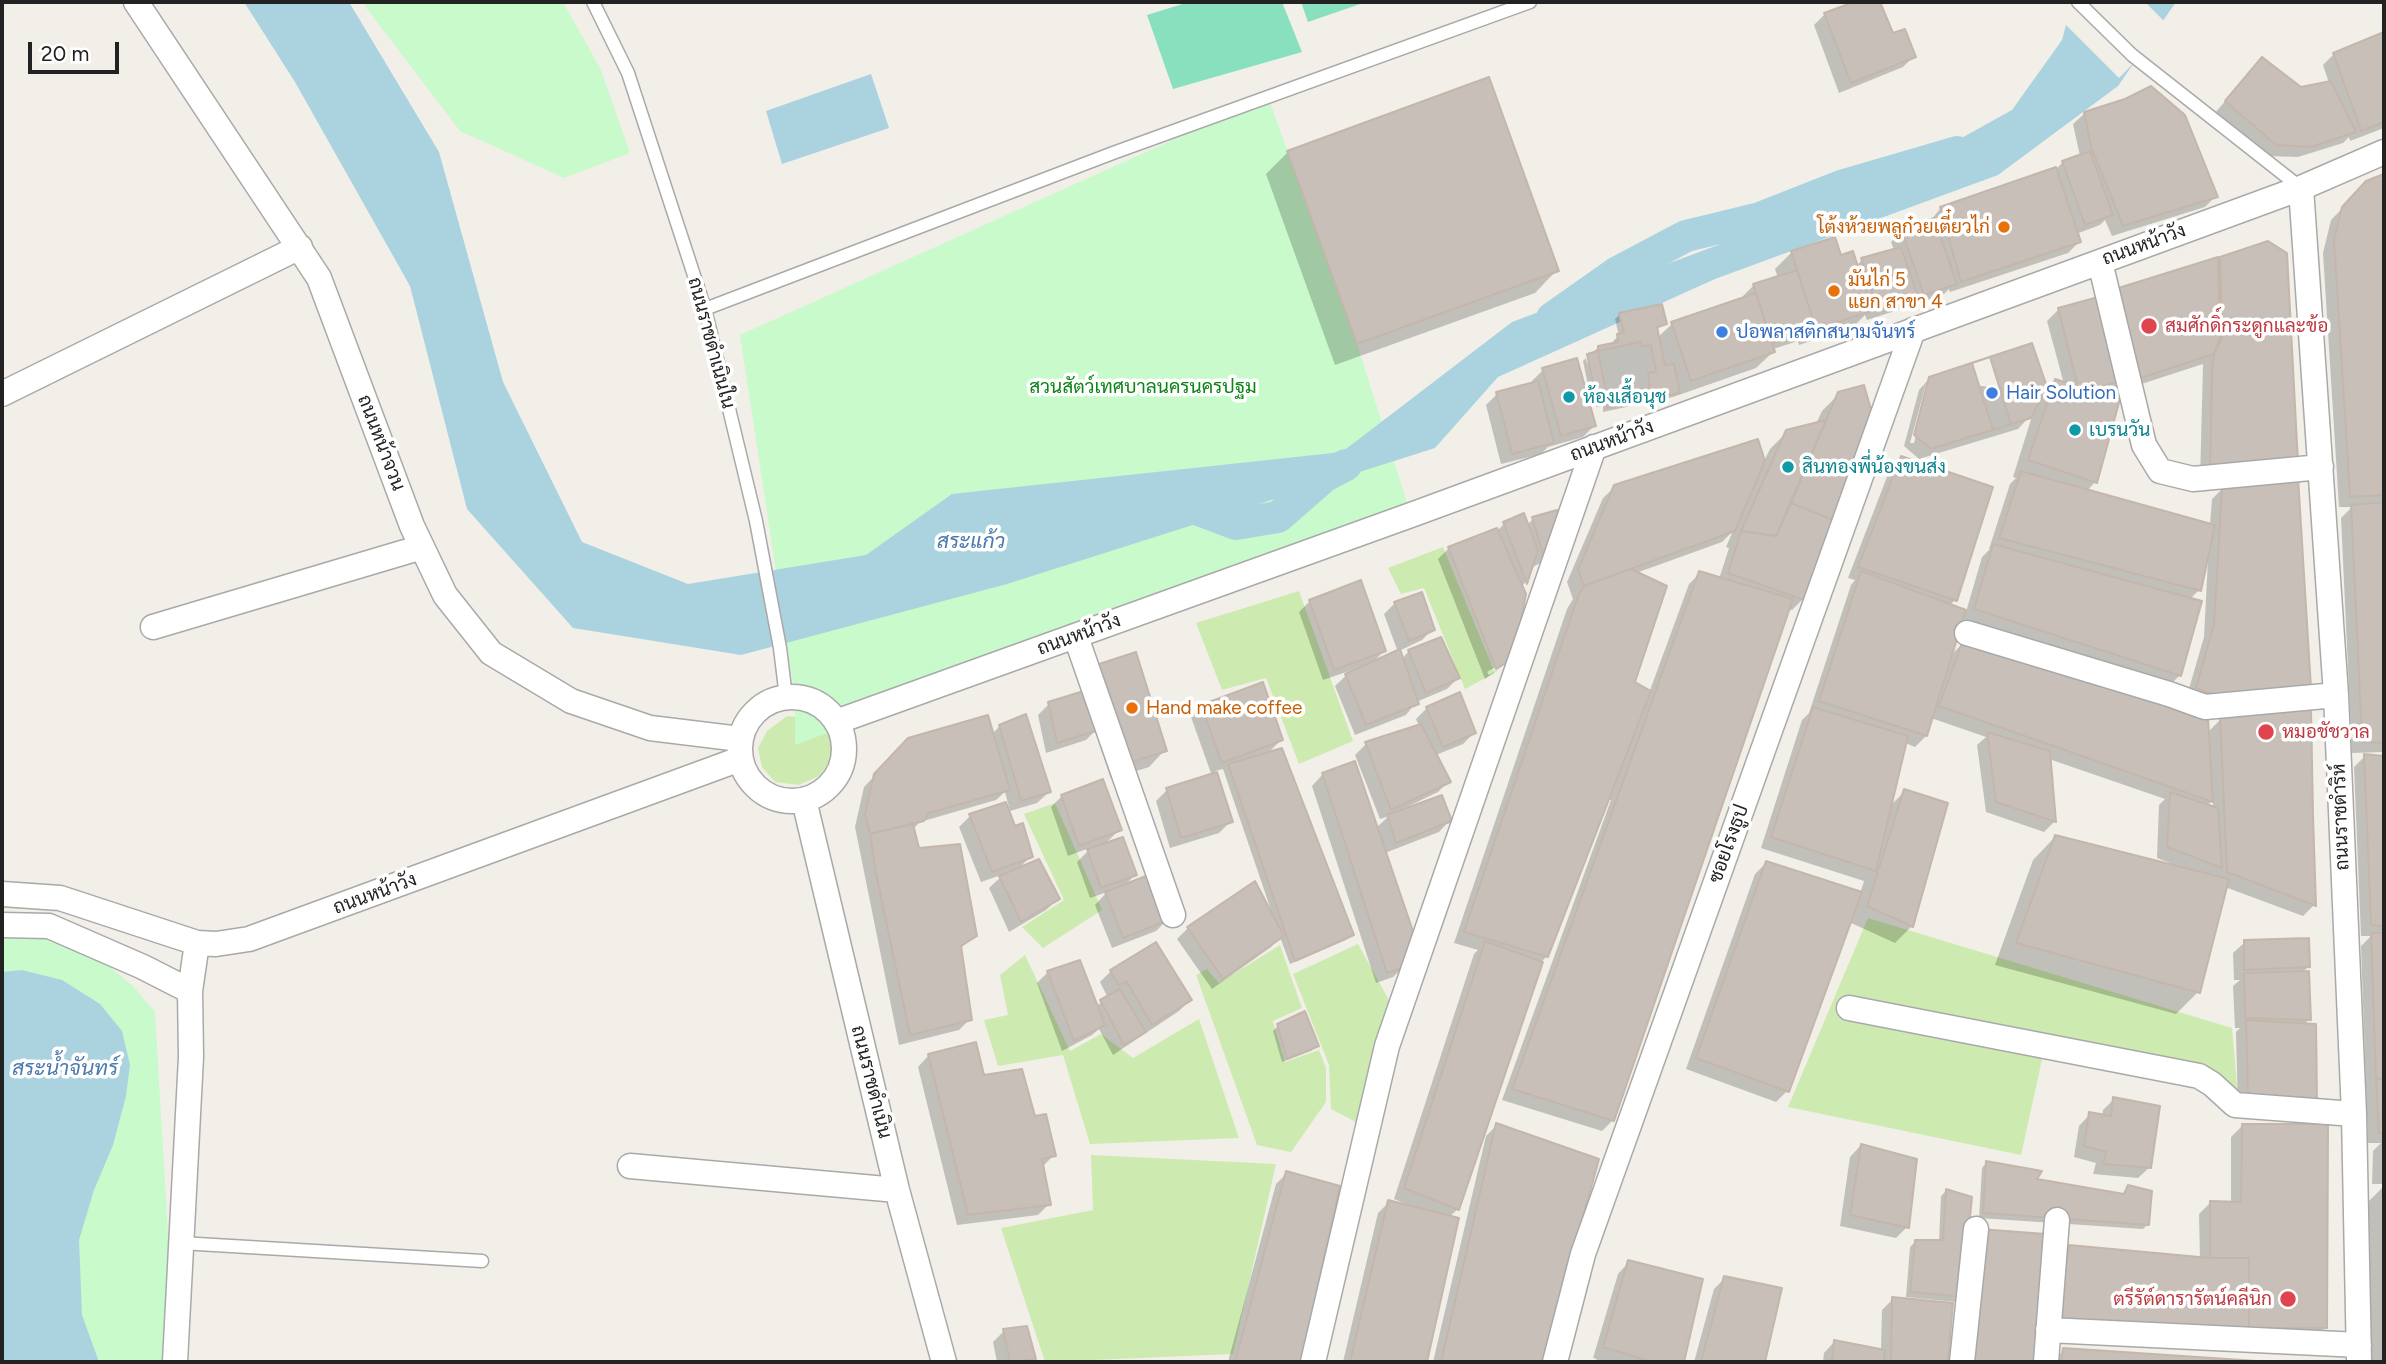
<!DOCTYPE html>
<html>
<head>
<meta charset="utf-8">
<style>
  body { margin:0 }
  #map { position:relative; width:2386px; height:1364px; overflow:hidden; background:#f2efe9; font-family:Figtree,sans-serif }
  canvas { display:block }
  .frame { position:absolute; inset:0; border:4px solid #222; pointer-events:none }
  .scale { position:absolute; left:28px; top:42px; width:91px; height:32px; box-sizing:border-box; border:4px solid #222; border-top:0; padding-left:9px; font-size:21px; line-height:24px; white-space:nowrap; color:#222; -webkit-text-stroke:5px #fff; paint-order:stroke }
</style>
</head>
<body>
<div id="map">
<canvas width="2386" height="1364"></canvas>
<div class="frame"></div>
<div class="scale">20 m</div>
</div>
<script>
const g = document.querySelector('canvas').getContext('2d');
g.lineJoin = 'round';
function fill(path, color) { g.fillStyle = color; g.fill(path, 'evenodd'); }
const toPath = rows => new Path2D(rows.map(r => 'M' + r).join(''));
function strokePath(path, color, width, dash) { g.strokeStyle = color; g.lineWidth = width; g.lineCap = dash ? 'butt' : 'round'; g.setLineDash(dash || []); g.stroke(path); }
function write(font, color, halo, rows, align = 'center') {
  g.font = font + ' Figtree,Sarabun,sans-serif'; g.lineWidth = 7; g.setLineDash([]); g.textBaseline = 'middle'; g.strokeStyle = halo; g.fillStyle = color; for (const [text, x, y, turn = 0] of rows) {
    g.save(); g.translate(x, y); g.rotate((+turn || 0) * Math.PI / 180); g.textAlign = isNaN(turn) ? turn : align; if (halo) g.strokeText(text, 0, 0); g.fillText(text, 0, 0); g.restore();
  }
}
fill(toPath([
  [1443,547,1495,673,1465,689,1424,588,1401,594,1388,568],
  [1299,591,1353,741,1299,764,1266,678,1222,690,1196,623],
  [787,716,814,719,823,727,830,738,833,757,819,776,799,785,775,782,762,767,758,748,767,731],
  [1055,803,1102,910,1043,948,1022,927,1064,900,1024,814],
  [1868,918,2232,1028,2238,1096,2047,1037,2021,1155,1788,1107],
  [1358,944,1390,1002,1358,1123,1331,1109,1329,1065,1293,974],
  [1280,945,1302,1008,1273,1021,1285,1062,1319,1050,1326,1068,1326,1102,1291,1152,1257,1145,1196,975,1207,969,1219,983],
  [1025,955,1070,1051,1101,1034,1133,1058,1199,1019,1239,1138,1090,1144,1063,1055,998,1066,984,1020,1008,1015,1000,975],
  [1091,1155,1276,1164,1233,1354,1045,1362,1001,1228,1093,1210]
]), '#cdebb0');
fill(toPath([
  [364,2,563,2,601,70,630,153,564,178,460,131,364,5],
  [1268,97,1357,344,1411,515,795,745,795,697,740,335],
  [2,920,84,945,133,986,155,1012,174,1336,172,1362,2,1362]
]), '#c8facc');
fill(toPath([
  [1189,2,1282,2,1302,52,1173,89,1147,15],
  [1301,2,1366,2,1308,22]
]), '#88e0be');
fill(toPath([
  [244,2,349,2,439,152,503,382,582,542,688,584,866,555,952,494,1342,452,1512,322,1873,187,2012,110,2062,40,2072,2,2176,2,2118,86,1998,175,1715,279,1498,377,1435,448,1007,584,741,655,573,628,467,509,410,286,295,82],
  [871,74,889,128,782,164,766,111],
  [22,970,62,980,100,1004,122,1031,130,1065,126,1096,113,1145,94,1190,79,1240,82,1315,99,1362,2,1362,2,972]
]), '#aad3df');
fill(toPath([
  [2069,2,2145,2,2166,23,2150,46,2119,78,2063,22]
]), '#f2efe9');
fill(toPath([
  [1859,2,1878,2,1892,35,1914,56,1903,67,1839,93,1814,25,1825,14],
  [2384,34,2384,128,2350,141,2349,137,2343,143,2298,157,2265,156,2215,113,2251,71,2301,89,2329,83,2323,65,2334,54],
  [2085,113,2216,196,2205,207,2112,236,2105,220,2100,225,2076,234,2079,242,2068,253,1950,292,1949,289,1944,294,1913,305,1912,300,1904,308,1867,320,1865,315,1853,327,1799,345,1798,341,1773,349,1773,352,1756,368,1673,397,1603,412,1603,406,1596,407,1596,404,1592,405,1583,361,1586,358,1587,363,1590,360,1587,356,1598,348,1613,344,1613,341,1619,336,1615,319,1620,314,1665,324,1656,330,1657,338,1672,324,1744,299,1743,296,1754,285,1778,278,1775,269,1792,252,1840,257,1856,266,1862,260,1894,250,1891,242,1902,231,1930,221,1941,208,2056,169,2063,162,2080,156,2073,124],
  [1288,152,1557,270,1535,293,1335,365,1266,174],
  [2384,176,2384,752,2352,753,2341,518,2352,507,2339,507,2323,253,2331,220,2367,183],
  [2221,258,2296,462,2200,481,2203,364,2123,390,2121,382,2111,391,2098,394,2095,482,2087,491,2210,525,2212,499,2223,488,2309,688,2186,699,2204,637,2208,559,2206,558,2199,590,2190,599,2180,675,2169,686,1962,619,1951,655,1964,642,2207,733,2220,720,2309,710,2314,905,2303,916,2225,887,2198,992,2176,1014,1995,965,2033,860,2055,837,2169,866,2170,863,2157,858,2159,805,2165,799,2049,759,2055,821,2044,832,1986,812,1977,745,1986,737,1931,718,1926,736,1915,747,1905,743,1890,806,1905,791,1912,926,1895,943,1849,922,1787,1091,1776,1102,1686,1069,1755,874,1766,863,1860,894,1864,881,1761,848,1802,720,1809,713,1851,585,1855,580,1848,578,1890,469,1901,458,1955,600,1949,606,1966,612,1982,557,1990,549,1989,549,2010,484,2016,478,2013,477,2033,413,2018,429,1919,459,1904,446,1919,390,1930,378,2041,395,2055,381,2064,384,2047,321,2058,310,2216,263],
  [1926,384,1929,384,1914,443,1910,443],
  [2213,800,2213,808,2207,806],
  [1543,370,1594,426,1583,437,1548,447,1541,454,1501,464,1486,405,1497,394,1533,385,1532,381],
  [1839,394,1803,599,1792,610,1788,609,1613,1120,1602,1131,1502,1100,1611,800,1607,799,1547,956,1540,963,1457,1210,1449,1217,1457,1219,1426,1362,1343,1362,1378,1213,1389,1202,1407,1207,1408,1205,1394,1199,1474,954,1478,950,1454,943,1567,609,1573,599,1567,582,1603,498,1615,487,1763,463,1770,449,1787,432,1816,424,1822,411],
  [1733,531,1726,547,1729,548,1719,579,1700,573,1689,584,1649,693,1633,683,1636,573,1722,542],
  [1533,519,1552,552,1540,563,1533,567,1532,563,1525,583,1521,587,1512,657,1504,665,1504,662,1487,672,1489,675,1502,667,1485,679,1438,559,1449,548,1496,532,1504,524,1527,525],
  [1310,601,1384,651,1371,664,1398,652,1384,614,1395,603,1433,629,1422,640,1399,651,1402,659,1409,651,1458,678,1447,689,1416,702,1406,715,1355,735,1335,686,1352,670,1323,680,1299,612],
  [1049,704,1165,750,1149,767,1111,779,1095,731,1086,740,1046,753,1038,715],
  [1202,706,1281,740,1266,755,1352,935,1346,940,1290,964,1280,937,1271,947,1212,989,1177,939,1188,928,1272,913,1223,769,1215,771,1231,821,1219,833,1170,848,1156,801,1167,790,1212,776,1191,717],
  [1427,708,1474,733,1463,744,1436,755,1449,781,1438,792,1409,806,1410,808,1450,820,1439,832,1385,853,1405,966,1393,977,1376,983,1312,786,1323,774,1376,828,1389,816,1380,819,1355,755,1366,744,1419,726,1416,719],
  [1000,726,1049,792,1037,803,1010,811,1005,792,996,800,920,822,912,830,917,850,975,935,960,949,970,1019,959,1030,899,1045,855,827,864,787,909,740,992,734],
  [2365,756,2384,758,2384,1184,2372,1184,2373,1151,2381,1143,2368,1143,2361,946,2371,936,2361,936,2354,767],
  [1062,796,1119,830,1104,845,1135,875,1124,886,1167,920,1156,931,1112,948,1095,905,1107,892,1090,898,1077,862,1092,847,1068,856,1051,807],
  [970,816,1014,828,1031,856,1017,870,1058,899,1046,910,1009,932,989,888,1004,874,981,882,959,827],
  [2245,942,2308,967,2302,973,2309,1019,2238,1108,2236,1032,2240,1028,2235,1028,2233,986,2240,980,2234,980,2233,953],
  [1111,971,1190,1000,1179,1011,1113,1055,1099,1029,1092,1035,1062,1051,1037,983,1048,972,1096,1006,1108,998,1100,982],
  [1278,1026,1317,1046,1311,1051,1282,1062,1273,1031],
  [929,1055,983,1077,1033,1118,1054,1155,1042,1167,1049,1204,1038,1215,957,1225,918,1067],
  [2114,1099,2150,1167,2138,1178,2093,1174,2096,1163,2074,1157,2079,1126,2090,1114,2102,1117,2103,1110],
  [1497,1125,1597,1160,1541,1362,1433,1362,1486,1136],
  [2242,1126,2325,1327,2314,1339,2048,1330,2058,1258,2069,1247,2200,1259,2199,1214,2210,1203,2231,1203,2231,1137],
  [1861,1145,1907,1227,1896,1238,1840,1226,1850,1157],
  [1987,1162,2034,1180,2122,1195,2129,1187,2148,1224,2143,1229,1979,1218,1982,1168],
  [1287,1173,1338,1187,1299,1362,1228,1362,1276,1184],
  [2384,1186,2384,1362,2368,1362,2366,1204],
  [1946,1191,1965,1244,2044,1236,2034,1362,1958,1362,1964,1293,1955,1302,1906,1297,1910,1247,1915,1242,1939,1241,1941,1196],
  [1629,1262,1701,1281,1682,1362,1594,1362,1597,1359,1593,1358,1618,1274],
  [1725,1278,1780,1290,1763,1362,1694,1362,1714,1289],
  [1893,1299,1952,1305,1947,1362,1823,1362,1824,1353,1835,1341,1881,1350,1882,1310],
  [1004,1331,1034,1358,1030,1362,997,1362,993,1342],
  [2064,1350,2242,1362,2053,1362]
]), '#0003');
strokePath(toPath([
  [1552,318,1616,273,1686,236,1760,218,1844,185,1957,152],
  [1179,505,1183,504,1236,524,1278,517,1325,476,1346,465]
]), '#aad3df', 32);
const building = toPath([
  [1854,2,1880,2,1893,33,1905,29,1916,57,1851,83,1824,13,1854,2],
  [2384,32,2384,122,2361,131,2333,53,2384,32],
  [2262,57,2301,87,2331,81,2356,132,2311,147,2276,145,2225,101,2262,57],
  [1489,77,1559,271,1357,344,1287,151,1489,77],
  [2151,86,2185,115,2218,197,2123,226,2091,147,2084,112,2125,99,2151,86],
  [2090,151,2113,215,2085,225,2062,161,2090,151],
  [2056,167,2081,242,1961,282,1940,207,2056,167],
  [2384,174,2384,495,2350,497,2334,240,2342,207,2366,181,2384,174],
  [1934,218,1957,284,1924,295,1901,229,1934,218],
  [1835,237,1841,255,1853,251,1872,311,1816,329,1791,251,1835,237],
  [2268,241,2287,253,2298,463,2210,471,2212,369,2214,354,2222,338,2220,257,2268,241],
  [1901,247,1918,297,1878,310,1861,258,1901,247],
  [2218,257,2220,337,2214,354,2134,380,2112,290,2218,257],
  [1797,270,1816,329,1772,343,1753,284,1797,270],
  [1756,293,1775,352,1691,381,1671,322,1756,293],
  [2102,296,2124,380,2089,390,2078,387,2058,308,2102,296],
  [1662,304,1667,324,1657,327,1665,365,1674,364,1680,393,1607,408,1607,397,1597,401,1587,354,1598,351,1598,346,1618,342,1617,334,1624,333,1619,313,1662,304],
  [1641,342,1642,347,1651,345,1656,372,1648,373,1650,388,1607,397,1598,351,1641,342],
  [2032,343,2047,387,2031,418,1931,449,1914,435,1929,377,2032,343],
  [1990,357,2011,424,1993,430,1972,363,1990,357],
  [1577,358,1596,426,1561,436,1542,368,1577,358],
  [2055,379,2120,399,2097,483,2028,460,2055,379],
  [1538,381,1554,443,1512,454,1496,392,1538,381],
  [1864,385,1872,413,1833,520,1791,503,1838,392,1864,385],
  [1826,420,1776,536,1741,531,1786,430,1826,420],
  [1758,439,1765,461,1735,531,1584,586,1578,570,1614,485,1758,439],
  [1901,456,1993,487,1957,601,1858,567,1901,456],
  [2021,471,2215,525,2201,591,1999,538,2021,471],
  [2298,477,2311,688,2217,696,2196,688,2214,624,2222,486,2298,477],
  [2384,502,2384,743,2362,742,2351,505,2384,502],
  [1791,503,1833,520,1804,600,1728,573,1741,531,1776,536,1791,503],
  [1557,510,1562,525,1544,557,1532,517,1557,510],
  [1524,513,1538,550,1527,584,1503,522,1524,513],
  [1497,528,1526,594,1514,658,1496,669,1448,547,1497,528],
  [1993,544,2202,601,2181,676,1974,609,1993,544],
  [1631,569,1667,586,1635,682,1651,691,1548,957,1464,932,1578,596,1584,586,1631,569],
  [1699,571,1793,599,1614,1121,1512,1089,1699,571],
  [1861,571,1966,610,1927,736,1819,701,1861,571],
  [1361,580,1386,651,1334,670,1309,600,1361,580],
  [1422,592,1435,630,1409,641,1394,602,1422,592],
  [1441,637,1460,678,1426,693,1408,650,1441,637],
  [1963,640,2208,718,2213,802,1939,706,1963,640],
  [1400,649,1419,704,1366,725,1345,674,1400,649],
  [1136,652,1167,751,1128,763,1096,665,1136,652],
  [1263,682,1283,740,1222,763,1201,705,1263,682],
  [1087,690,1099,730,1057,743,1048,702,1087,690],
  [1460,692,1476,733,1443,747,1426,707,1460,692],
  [1813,707,1908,736,1876,871,1771,837,1813,707],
  [2311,708,2313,816,2316,906,2227,872,2220,718,2311,708],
  [1026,714,1051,792,1021,801,999,725,1026,714],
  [988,715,1010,790,929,813,924,821,870,834,865,814,874,774,908,738,988,715],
  [1421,724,1451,782,1391,810,1365,742,1421,724],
  [1987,732,2050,751,2056,822,1996,802,1987,732],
  [1282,748,1354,935,1295,961,1228,764,1282,748],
  [2364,754,2384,756,2384,926,2371,925,2364,754],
  [1355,761,1416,940,1406,967,1387,973,1322,773,1355,761],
  [1217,772,1233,822,1181,838,1166,788,1217,772],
  [1103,779,1122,830,1079,846,1061,795,1103,779],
  [1904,789,1948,803,1913,927,1867,906,1904,789],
  [2170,792,2218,808,2222,868,2167,847,2170,792],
  [1442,795,1452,821,1396,843,1387,815,1442,795],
  [1006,802,1015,826,1023,823,1033,857,992,872,969,814,1006,802],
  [913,824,919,848,960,844,977,936,961,946,972,1020,910,1035,875,869,870,834,913,824],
  [2055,835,2229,879,2200,993,2016,943,2055,835],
  [1123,837,1137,875,1101,888,1087,849,1123,837],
  [1039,859,1060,899,1021,922,999,876,1039,859],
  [1766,861,1862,892,1789,1092,1696,1058,1766,861],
  [1151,874,1169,920,1123,938,1105,892,1151,874],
  [1255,881,1284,936,1223,979,1187,927,1255,881],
  [2371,933,2384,933,2384,1078,2376,1079,2371,933],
  [2309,938,2310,967,2244,970,2244,940,2309,938],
  [1485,941,1543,962,1459,1210,1404,1188,1485,941],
  [1156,942,1192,1000,1152,1025,1127,982,1118,985,1110,970,1156,942],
  [1080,960,1105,1025,1074,1041,1047,971,1080,960],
  [2309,971,2311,1020,2245,1018,2244,973,2309,971],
  [1120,989,1146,1032,1124,1045,1100,1000,1120,989],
  [1305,1011,1319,1046,1287,1059,1277,1024,1305,1011],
  [2246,1020,2316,1024,2317,1102,2248,1098,2246,1020],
  [976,1042,984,1075,1022,1069,1035,1116,1046,1114,1056,1156,1042,1159,1051,1205,968,1215,928,1054,976,1042],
  [2376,1079,2384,1079,2384,1133,2379,1133,2376,1079],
  [2113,1097,2160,1106,2151,1168,2103,1164,2106,1152,2084,1146,2089,1112,2111,1116,2113,1097],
  [1496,1123,1599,1159,1543,1362,1441,1362,1496,1123],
  [2242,1124,2328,1124,2327,1328,2249,1328,2249,1258,2210,1258,2210,1201,2241,1202,2242,1124],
  [1861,1144,1917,1159,1909,1228,1850,1215,1861,1144],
  [1986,1161,2042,1171,2037,1179,2124,1194,2128,1185,2152,1191,2149,1225,1983,1213,1986,1161],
  [1286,1171,1340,1186,1301,1362,1235,1362,1286,1171],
  [1946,1189,1972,1197,1962,1297,1910,1292,1915,1240,1943,1240,1946,1189],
  [1388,1200,1459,1218,1427,1362,1350,1362,1388,1200],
  [1979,1229,2046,1234,2035,1362,1968,1362,1979,1229],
  [2069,1245,2210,1258,2249,1258,2249,1328,2058,1320,2069,1245],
  [1628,1260,1703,1279,1684,1362,1652,1362,1603,1347,1628,1260],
  [1724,1276,1782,1288,1765,1362,1701,1362,1724,1276],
  [1892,1297,1953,1303,1948,1362,1891,1362,1892,1297],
  [1027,1326,1036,1359,1010,1362,1003,1329,1027,1326],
  [1834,1340,1885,1350,1884,1362,1832,1362,1834,1340],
  [2063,1348,2257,1361,2257,1362,2061,1362,2063,1348]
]);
fill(building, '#c7bfb8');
strokePath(building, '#c4b6ab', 2);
const service = toPath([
  [593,2,628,73,705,309,756,521,780,648,786,697],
  [2078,2,2132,55,2301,188],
  [705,309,1113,153,1530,2],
  [181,1243,482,1261]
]);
const minor = toPath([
  [136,2,319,278,412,526,445,595,491,653,571,701,650,728,740,739],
  [2301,188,2336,695,2354,1114,2359,1362],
  [2100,262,2144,445,2160,471,2193,479,2321,467],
  [2,394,300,247],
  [153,627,422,547],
  [1967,633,2169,694,2205,707,2336,695],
  [1076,637,1173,915],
  '740 749a52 52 0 1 1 104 0a52 52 0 1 1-104 0Z',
  [836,722,1411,515,2301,188,2384,152],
  [804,800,897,1190,944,1362],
  [2,894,60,898,197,943,216,944,249,939,740,759],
  [2,925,49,926,143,967,190,991],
  [1849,1008,2199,1076,2212,1084,2235,1105,2354,1114],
  [630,1166,897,1190],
  [2048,1330,2359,1345],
  [175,1362,191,1057,190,991,197,943],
  [1313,1362,1387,1046,1594,447],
  [1555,1362,1583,1254,1913,330],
  [1962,1362,1976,1229],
  [2046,1362,2057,1220]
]);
strokePath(service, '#a9a9a9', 15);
strokePath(minor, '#a9a9a9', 27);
strokePath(service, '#fff', 12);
strokePath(minor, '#fff', 24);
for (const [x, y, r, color] of [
  [2004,227,7,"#e8710a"],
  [1834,291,7,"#e8710a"],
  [2149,326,9,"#e0444e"],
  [1722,332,7,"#3f7fe0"],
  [1992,393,7,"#3f7fe0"],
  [1569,397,7,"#0f9aa8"],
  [2075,430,7,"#0f9aa8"],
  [1788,467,7,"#0f9aa8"],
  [1132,708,7,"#e8710a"],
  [2266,732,9,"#e0444e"],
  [2288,1299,9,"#e0444e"]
]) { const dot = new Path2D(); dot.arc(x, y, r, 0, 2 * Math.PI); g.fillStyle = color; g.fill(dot); strokePath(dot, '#fff', 2.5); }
write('19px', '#c56008', '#fff', [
  ["โต้งห้วยพลูก๋วยเตี๋ยวไก่",1990,227,"right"],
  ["มันไก่ 5",1848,280],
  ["แยก สาขา 4",1848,302],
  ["Hand make coffee",1146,708]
], 'left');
write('19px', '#222', '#fff', [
  ["ถนนหน้าวัง",2144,245,-20],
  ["ถนนราชดำเนินใน",711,343,75],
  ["ถนนหน้าวัง",1612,441,-20],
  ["ถนนหน้าจวน",381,443,69],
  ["ถนนหน้าวัง",1079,635,-20],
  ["ถนนราชดำริห์",2341,817,-92],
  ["ซอยโรงธูป",1729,844,-70],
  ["ถนนหน้าวัง",375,894,-20],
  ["ถนนราชดำเนิน",871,1082,76]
]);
write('19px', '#be3a42', '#fff', [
  ["สมศักดิ์กระดูกและข้อ",2165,326],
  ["หมอชัชวาล",2282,732],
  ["ตรีรัต์ดารารัตน์คลีนิก",2272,1299,"right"]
], 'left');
write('19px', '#366cbe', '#fff', [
  ["ปอพลาสติกสนามจันทร์",1736,332],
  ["Hair Solution",2006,393]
], 'left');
write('19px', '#0c8416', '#fff', [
  ["สวนสัตว์เทศบาลนครนครปฐม",1143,387]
]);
write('19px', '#0d838f', '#fff', [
  ["ห้องเสื้อนุช",1583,397],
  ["เบรนวัน",2089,430],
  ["สินทองพี่น้องขนส่ง",1802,467]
], 'left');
write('italic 21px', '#4a7aab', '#fff', [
  ["สระแก้ว",971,542],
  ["สระน้ำจันทร์",65,1069]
]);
</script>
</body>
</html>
